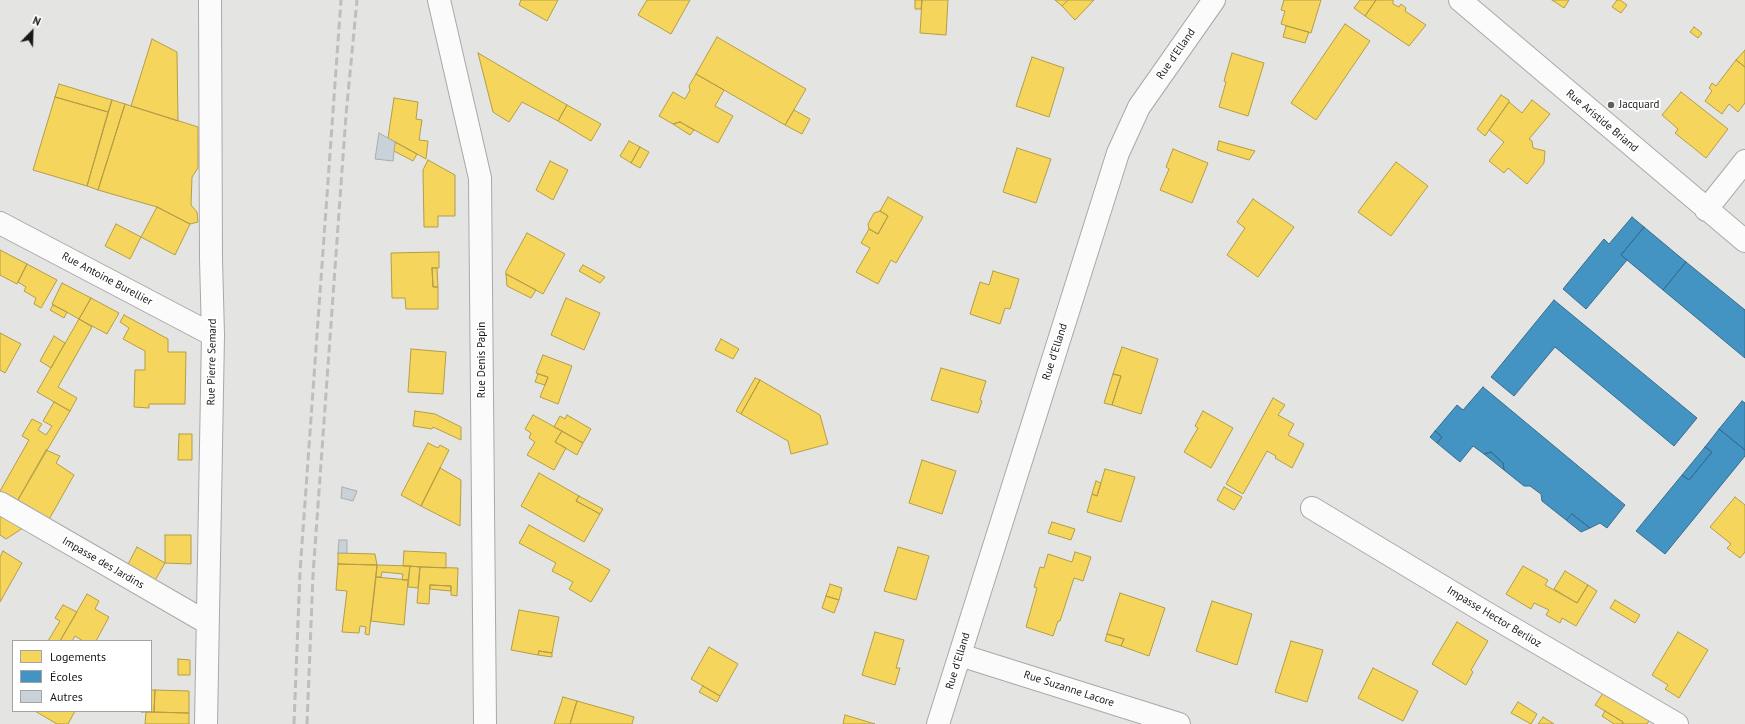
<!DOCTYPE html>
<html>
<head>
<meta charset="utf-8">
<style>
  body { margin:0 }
  #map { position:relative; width:1745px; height:724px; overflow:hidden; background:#e4e5e2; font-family:"PT Sans",sans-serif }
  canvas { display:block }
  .legend { position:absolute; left:12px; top:640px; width:140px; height:72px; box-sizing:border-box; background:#fff; border:1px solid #a3a3a2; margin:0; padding:5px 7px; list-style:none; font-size:12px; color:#181917 }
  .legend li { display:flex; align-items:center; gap:8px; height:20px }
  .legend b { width:20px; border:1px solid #a3a3a2 }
  .north { position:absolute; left:12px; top:12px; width:40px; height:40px; -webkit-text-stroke:3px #fff; paint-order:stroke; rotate:23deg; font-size:11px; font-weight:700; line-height:16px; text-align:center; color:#181917 }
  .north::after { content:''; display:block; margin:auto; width:14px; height:18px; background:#181917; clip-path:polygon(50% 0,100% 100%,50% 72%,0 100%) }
</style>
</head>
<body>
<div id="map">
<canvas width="1745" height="724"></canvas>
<ul class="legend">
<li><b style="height:11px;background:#f6d55c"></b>Logements</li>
<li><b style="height:11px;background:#4393c3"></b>Écoles</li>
<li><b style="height:11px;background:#cad2d9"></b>Autres</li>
</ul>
<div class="north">N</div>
</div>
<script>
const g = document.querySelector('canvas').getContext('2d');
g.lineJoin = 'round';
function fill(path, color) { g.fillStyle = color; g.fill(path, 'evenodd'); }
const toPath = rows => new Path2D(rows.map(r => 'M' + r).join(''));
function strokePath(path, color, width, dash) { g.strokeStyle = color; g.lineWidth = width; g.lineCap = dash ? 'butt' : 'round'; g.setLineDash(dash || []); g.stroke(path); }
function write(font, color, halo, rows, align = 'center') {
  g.font = font + ' "PT Sans",sans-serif'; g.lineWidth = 4; g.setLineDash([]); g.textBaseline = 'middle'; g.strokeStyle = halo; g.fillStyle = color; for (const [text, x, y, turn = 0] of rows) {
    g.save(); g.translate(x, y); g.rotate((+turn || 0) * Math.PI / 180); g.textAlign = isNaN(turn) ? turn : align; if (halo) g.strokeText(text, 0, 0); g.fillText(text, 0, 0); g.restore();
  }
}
const homes = toPath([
  [521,0,558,0,547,21,519,5,521,0],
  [647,0,690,0,671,34,638,15,647,0],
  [915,0,922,0,921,9,915,9,915,0],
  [922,0,948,0,946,35,920,33,922,0],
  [1055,0,1068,0,1062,6,1055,0],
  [1068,0,1094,0,1075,20,1062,6,1068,0],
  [1284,0,1321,0,1311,33,1281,24,1285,11,1281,10,1284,0],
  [1360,0,1376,0,1365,16,1354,8,1360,0],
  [1376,0,1393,0,1393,4,1399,7,1401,4,1406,8,1405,11,1426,25,1409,46,1365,16,1376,0],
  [1552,0,1569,0,1564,8,1552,0],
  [1617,0,1620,0,1627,5,1621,13,1612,7,1617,0],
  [1345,24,1370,41,1316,120,1291,103,1345,24],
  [1286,26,1309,32,1305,43,1283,37,1286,26],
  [1694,27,1702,33,1698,38,1690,32,1694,27],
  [717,37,806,89,785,125,696,74,717,37],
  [152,39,177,52,178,121,131,106,152,39],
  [1745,50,1745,67,1736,60,1745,50],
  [478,53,567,105,558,121,522,102,509,122,493,112,478,53],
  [1232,53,1264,63,1248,116,1219,107,1226,82,1224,81,1232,53],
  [1032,57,1064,68,1049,117,1016,106,1032,57],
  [1736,60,1745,67,1745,103,1738,112,1729,104,1722,114,1705,101,1712,91,1709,88,1712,83,1716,86,1736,60],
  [696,74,724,90,715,106,733,116,718,143,680,122,673,124,659,116,673,92,685,99,690,90,689,86,696,74],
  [59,84,112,100,108,112,55,97,59,84],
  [1681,92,1728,129,1706,158,1675,133,1678,129,1662,115,1681,92],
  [1501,95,1509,100,1509,102,1485,136,1477,129,1501,95],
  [55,97,108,112,87,186,33,170,55,97],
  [394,98,418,102,416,119,422,120,419,140,428,141,426,159,388,138,394,98],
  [112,100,125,104,98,190,87,186,112,100],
  [1532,100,1550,114,1529,139,1532,141,1533,148,1545,151,1544,163,1527,184,1508,168,1504,173,1489,161,1504,142,1489,130,1509,102,1522,113,1532,100],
  [125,104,198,127,198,168,192,177,191,205,197,212,198,222,190,224,157,207,98,190,125,104],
  [567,105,601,124,591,141,558,121,567,105],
  [794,110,810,119,802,134,785,125,794,110],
  [680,122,694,130,690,135,673,124,680,122],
  [629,141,640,147,631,163,620,156,629,141],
  [1219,141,1255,151,1249,160,1217,150,1219,141],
  [395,142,417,154,413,161,394,151,395,142],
  [640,147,649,152,640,168,631,163,640,147],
  [1017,148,1051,159,1036,203,1003,192,1017,148],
  [1173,149,1208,163,1192,203,1160,190,1169,169,1166,167,1173,149],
  [428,160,455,175,455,216,438,216,438,227,424,227,423,170,428,160],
  [550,161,568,170,553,200,536,190,550,161],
  [1396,162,1428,186,1391,236,1358,212,1396,162],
  [888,197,923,217,896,263,891,260,878,284,856,272,870,248,861,243,869,229,878,234,888,216,880,211,888,197],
  [1253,199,1294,227,1258,277,1227,255,1245,228,1237,222,1253,199],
  [157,207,190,224,175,255,141,237,157,207],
  [880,211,888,216,878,234,869,229,868,224,874,213,880,211],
  [116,224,141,237,130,259,105,246,116,224],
  [527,233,565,254,543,294,506,274,506,271,527,233],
  [0,250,27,264,17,284,0,275,0,250],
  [439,252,439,268,432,268,433,287,438,287,438,309,406,309,405,298,392,298,391,253,439,252],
  [27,264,57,280,41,308,34,304,36,298,24,291,26,287,18,282,27,264],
  [583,265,605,277,600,283,579,271,583,265],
  [432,268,437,268,438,287,433,287,432,268],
  [993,271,1019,279,1010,309,1005,308,1000,324,970,314,980,282,989,285,993,271],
  [506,274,536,290,531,298,507,286,506,274],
  [62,283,91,298,79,319,52,304,62,283],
  [91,298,119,313,107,334,79,319,91,298],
  [566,298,600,313,584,350,551,335,566,298],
  [53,305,67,312,64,318,50,310,53,305],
  [124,315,168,339,168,352,186,352,185,404,149,404,149,408,134,407,135,370,145,370,145,351,123,339,129,328,120,322,124,315],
  [79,319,92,327,58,387,77,398,70,411,37,392,79,319],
  [0,333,21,344,5,373,0,370,0,333],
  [54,336,65,343,51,368,40,361,54,336],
  [721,339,739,349,733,359,715,350,721,339],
  [1122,347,1158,359,1141,414,1112,405,1121,376,1113,374,1122,347],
  [411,349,446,352,443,394,408,392,411,349],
  [543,355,572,366,558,404,540,397,548,377,536,373,543,355],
  [941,368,986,381,980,400,982,401,978,413,931,400,941,368],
  [538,374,548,377,545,385,535,382,538,374],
  [1113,374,1121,376,1112,405,1104,403,1113,374],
  [755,378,760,380,741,414,736,411,755,378],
  [760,380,820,415,828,444,791,454,788,441,741,414,760,380],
  [1273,398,1285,405,1278,415,1294,424,1288,435,1304,444,1292,468,1275,458,1276,456,1267,451,1243,494,1226,484,1273,398],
  [54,402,70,411,15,505,0,496,0,491,29,440,22,436,32,419,42,424,38,430,46,435,52,426,43,421,54,402],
  [415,411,435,414,461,427,461,440,433,427,432,429,413,426,415,411],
  [1203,411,1233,428,1211,468,1184,452,1198,428,1195,426,1203,411],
  [533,415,562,431,555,442,566,448,554,470,527,455,535,442,529,438,531,433,525,429,533,415],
  [567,415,591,429,583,443,554,427,560,416,565,419,567,415],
  [562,431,583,443,577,455,555,442,562,431],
  [179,434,192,434,192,460,178,460,179,434],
  [428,443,438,448,440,445,449,450,421,506,401,495,428,443],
  [46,450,60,456,56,463,74,475,47,523,15,505,46,450],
  [922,460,956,471,942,514,909,503,922,460],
  [440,468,461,480,460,526,421,506,440,468],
  [1105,469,1135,477,1121,522,1087,512,1092,494,1097,496,1105,469],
  [539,473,579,496,576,501,600,514,584,542,521,506,539,473],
  [1096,481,1101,483,1097,496,1092,494,1096,481],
  [1224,487,1242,497,1234,510,1217,500,1224,487],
  [579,496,603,509,600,514,576,501,579,496],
  [1735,497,1745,505,1745,552,1740,558,1727,548,1731,544,1710,527,1735,497],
  [0,515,23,528,6,539,0,535,0,515],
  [1052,522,1075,529,1071,540,1048,533,1052,522],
  [529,525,610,570,591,602,569,589,573,582,552,571,556,563,519,543,529,525],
  [165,535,191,535,191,564,165,563,165,535],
  [137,547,165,563,153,584,126,568,137,547],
  [898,547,929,556,916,600,884,591,898,547],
  [3,551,22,563,0,602,0,557,3,551],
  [404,551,446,553,446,568,403,566,404,551],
  [1075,552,1091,557,1083,581,1074,578,1060,621,1058,621,1053,636,1026,627,1037,588,1034,587,1040,567,1044,568,1048,554,1072,562,1075,552],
  [338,553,375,554,377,565,338,564,338,553],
  [338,564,377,565,369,635,365,634,366,627,360,626,359,633,342,632,347,591,336,590,338,564],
  [377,565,410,566,408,580,402,580,403,574,382,572,381,577,376,577,377,565],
  [410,566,420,567,418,588,408,587,410,566],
  [1523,566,1548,580,1545,585,1577,603,1588,585,1597,591,1576,626,1562,618,1560,623,1546,615,1549,610,1534,603,1531,609,1506,594,1523,566],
  [420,567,458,568,457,596,451,595,451,586,430,585,429,604,417,603,420,567],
  [1565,571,1588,585,1577,603,1554,589,1565,571],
  [376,577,408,580,404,625,371,621,376,577],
  [830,584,842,588,839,600,826,596,830,584],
  [430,585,451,586,451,591,430,589,430,585],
  [1120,593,1165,608,1149,656,1121,646,1124,639,1107,634,1120,593],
  [87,594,99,601,95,609,109,617,96,641,83,641,75,636,72,641,60,641,87,594],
  [826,596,839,600,834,613,822,608,826,596],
  [1615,600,1640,615,1635,623,1610,608,1615,600],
  [1212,601,1252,614,1237,665,1196,651,1212,601],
  [63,605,77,612,60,641,48,641,60,621,55,618,63,605],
  [519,610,559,617,552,653,539,651,538,655,511,650,519,610],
  [1457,622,1488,641,1471,670,1473,672,1466,685,1432,664,1457,622],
  [875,632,904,640,896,668,900,668,895,685,862,675,875,632],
  [1678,632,1708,650,1679,698,1665,689,1668,685,1652,675,1678,632],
  [1107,634,1124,639,1121,646,1105,641,1107,634],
  [1291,641,1323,650,1307,702,1275,692,1291,641],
  [709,647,738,664,720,696,691,679,709,647],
  [539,651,552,653,552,657,538,655,539,651],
  [178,659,190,660,190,675,178,675,178,659],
  [1373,668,1418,691,1403,721,1358,698,1373,668],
  [703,686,720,696,717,702,699,692,703,686],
  [151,690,155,690,154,712,141,712,151,711,151,690],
  [155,690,189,691,189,713,154,712,155,690],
  [1605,690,1652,717,1647,724,1622,724,1623,722,1595,705,1605,690],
  [563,697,577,701,570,724,554,724,563,697],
  [577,701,634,717,632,724,570,724,577,701],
  [1518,702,1537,714,1531,724,1511,713,1518,702],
  [35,711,75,711,68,724,57,724,35,711],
  [1605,711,1623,722,1622,724,1614,724,1602,716,1605,711],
  [146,712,189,713,189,724,145,724,146,712],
  [845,715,875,724,843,724,845,715],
  [1543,717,1554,724,1538,724,1543,717]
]);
fill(homes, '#f6d55c');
strokePath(homes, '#b39d47', 1);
const schools = toPath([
  [1632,217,1644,227,1621,255,1627,260,1586,309,1563,289,1604,239,1609,244,1632,217],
  [1644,227,1686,262,1663,290,1621,255,1644,227],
  [1686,262,1745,310,1745,358,1663,290,1686,262],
  [1554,300,1697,418,1674,446,1555,347,1514,396,1491,377,1554,300],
  [1483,387,1625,505,1607,528,1600,523,1590,528,1572,514,1566,520,1542,501,1541,494,1530,486,1524,486,1504,470,1503,463,1491,452,1484,454,1473,446,1460,462,1437,443,1442,437,1435,431,1457,405,1463,410,1483,387],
  [1742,401,1745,403,1745,450,1719,429,1742,401],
  [1719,429,1745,450,1745,456,1665,554,1636,531,1682,475,1689,480,1712,452,1705,447,1719,429],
  [1435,431,1442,437,1437,443,1430,437,1435,431],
  [1705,447,1712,452,1689,480,1682,475,1705,447],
  [1491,452,1503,463,1504,470,1484,454,1491,452],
  [1572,514,1590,528,1581,532,1566,520,1572,514]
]);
fill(schools, '#4393c3');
strokePath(schools, '#366e8f', 1);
const building = toPath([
  [379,133,395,142,393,161,375,159,379,133],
  [342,487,357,491,353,501,341,498,342,487],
  [339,540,347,540,347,553,338,553,339,540]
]);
fill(building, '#cad2d9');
strokePath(building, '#abacac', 1);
const street = toPath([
  [439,0,480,178,485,724],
  [1460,0,1745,241],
  [1706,210,1745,161],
  [0,223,213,335],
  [0,503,206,622],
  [1312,508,1483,611,1677,724],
  [960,655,1179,724],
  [206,724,213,335,211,259,210,0],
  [938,724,1118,153,1139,107,1214,0]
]);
strokePath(street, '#a8a9a7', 24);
strokePath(street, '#fbfbfb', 22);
strokePath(toPath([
  [294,724,300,572,341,0],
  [307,724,313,575,346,115,357,0]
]), '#bebebd', 3, [8, 4]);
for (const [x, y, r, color] of [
  [1611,105,4,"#5f605e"]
]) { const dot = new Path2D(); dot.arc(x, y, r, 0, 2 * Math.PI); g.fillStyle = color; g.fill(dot); strokePath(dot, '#fff', 1.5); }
write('11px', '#181917', '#fff', [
  ["Rue d'Elland",1176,54,-55],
  ["Rue Aristide Briand",1602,121,40],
  ["Rue Antoine Burellier",107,279,28],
  ["Rue d'Elland",1055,352,-72],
  ["Rue Denis Papin",482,360,-90],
  ["Rue Pierre Semard",212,362,-89],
  ["Impasse des Jardins",103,563,30],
  ["Impasse Hector Berlioz",1494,617,31],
  ["Rue d'Elland",958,661,-73],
  ["Rue Suzanne Lacore",1069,689,18]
]);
write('11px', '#181917', '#fff', [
  ["Jacquard",1619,105]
], 'left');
</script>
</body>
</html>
